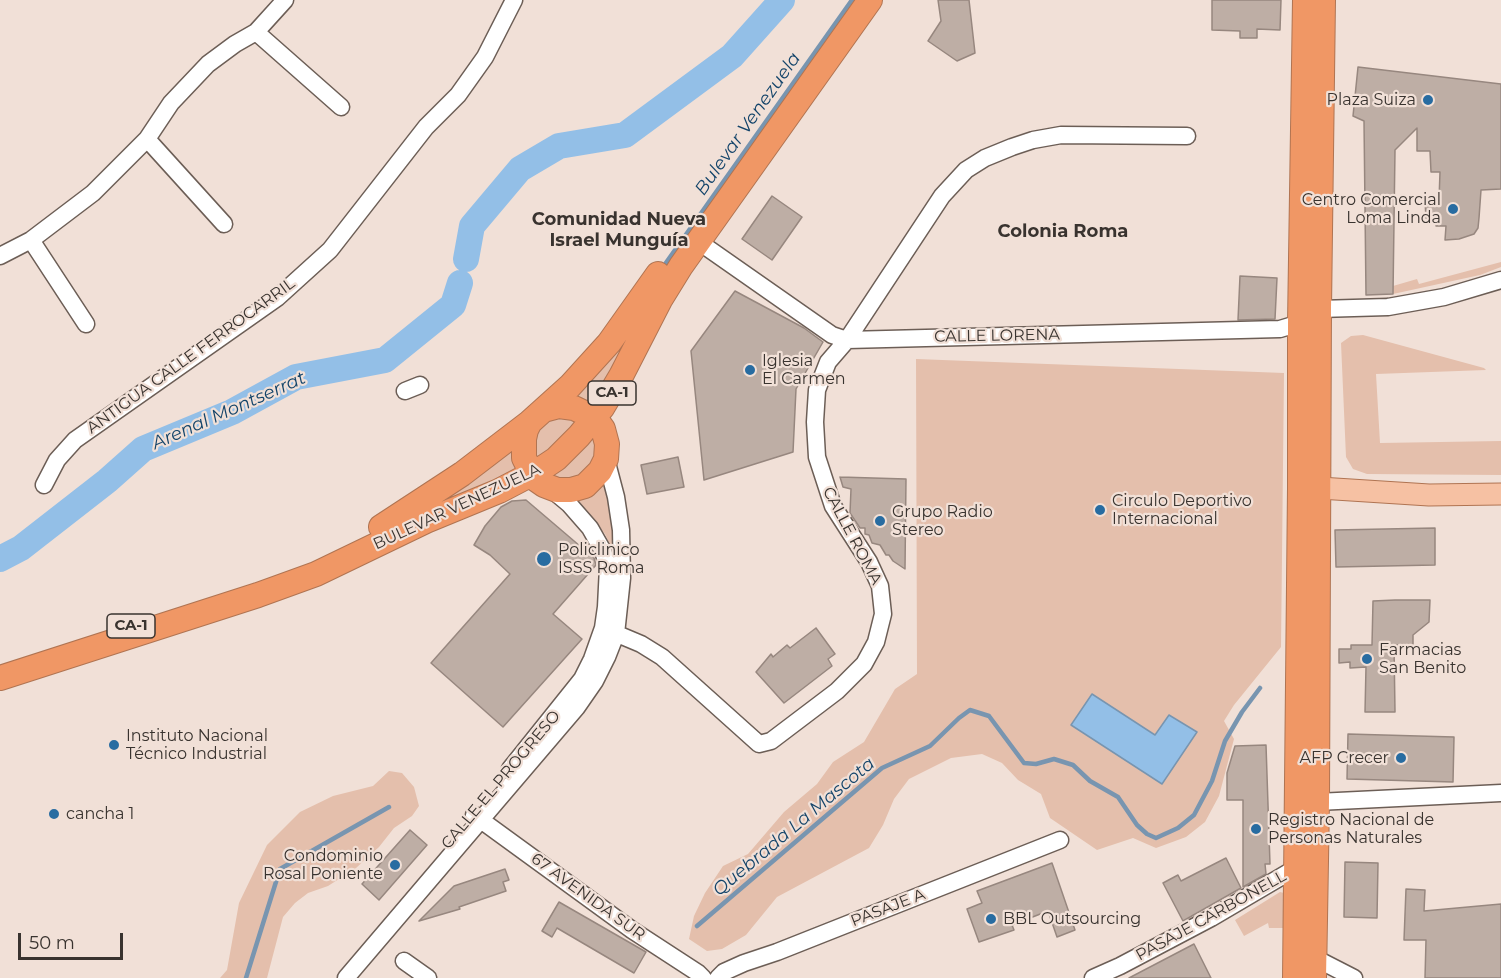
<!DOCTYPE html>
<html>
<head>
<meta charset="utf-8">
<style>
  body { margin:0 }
  #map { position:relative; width:1501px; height:978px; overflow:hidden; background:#f1e0d7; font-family:Montserrat,sans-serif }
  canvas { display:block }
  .scale { position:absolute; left:18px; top:933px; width:105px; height:27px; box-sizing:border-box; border:3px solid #39332f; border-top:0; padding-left:8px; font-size:18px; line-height:21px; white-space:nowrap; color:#39332f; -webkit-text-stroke:4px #f1e0d7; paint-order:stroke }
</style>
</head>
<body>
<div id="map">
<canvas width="1501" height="978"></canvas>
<div class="scale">50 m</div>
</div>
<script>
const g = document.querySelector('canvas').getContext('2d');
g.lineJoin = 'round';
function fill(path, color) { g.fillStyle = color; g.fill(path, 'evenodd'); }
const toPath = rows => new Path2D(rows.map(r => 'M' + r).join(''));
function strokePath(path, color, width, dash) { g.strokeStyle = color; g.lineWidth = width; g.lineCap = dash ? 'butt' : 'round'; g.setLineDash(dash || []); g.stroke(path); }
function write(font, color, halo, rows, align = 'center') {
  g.font = font + ' Montserrat,sans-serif'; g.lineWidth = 4.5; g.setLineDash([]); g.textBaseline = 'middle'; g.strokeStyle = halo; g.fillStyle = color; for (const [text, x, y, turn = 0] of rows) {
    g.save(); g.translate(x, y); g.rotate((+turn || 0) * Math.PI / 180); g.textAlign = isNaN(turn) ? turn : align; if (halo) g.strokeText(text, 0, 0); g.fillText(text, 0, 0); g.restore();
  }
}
fill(toPath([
  [1501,262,1501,267,1480,275,1393,294,1393,286,1417,279,1419,284],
  [645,308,591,407,577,402,576,389],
  [1363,335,1484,368,1486,370,1376,374,1380,443,1501,441,1501,475,1367,474,1353,469,1346,457,1341,343,1351,336],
  [916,359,1284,373,1281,647,1234,705,1224,721,1234,739,1219,796,1205,822,1186,837,1156,848,1133,838,1097,850,1050,818,1041,794,1018,780,1002,763,982,754,951,758,909,779,894,799,883,825,869,848,777,897,746,935,722,949,707,951,689,939,694,916,705,893,723,866,748,854,784,812,817,784,833,762,864,742,895,689,917,674],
  [554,414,579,421,566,437,533,462,529,440],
  [591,432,598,450,585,474,574,478,551,478,550,467],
  [517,437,520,470,395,521],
  [603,477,618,549,613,551,605,534,569,494],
  [389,771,402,773,414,787,419,806,412,816,394,828,379,847,356,868,328,886,308,893,295,903,283,917,267,978,220,978,227,970,239,903,267,845,300,812,333,796,373,786],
  [1280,892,1288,894,1291,928,1269,928,1268,923,1244,936,1235,920]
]), '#e4bfac');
const water = toPath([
  [1092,694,1155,735,1169,715,1197,732,1162,784,1071,725,1092,694]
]);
fill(water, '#93bfe7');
strokePath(water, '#7895b0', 1.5);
strokePath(toPath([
  [663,267,852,0],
  [697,926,882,768,930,746,959,718,970,710,989,716,1024,763,1036,764,1054,759,1073,765,1090,781,1118,797,1137,825,1147,834,1156,838,1178,828,1194,815,1212,781,1225,741,1242,712,1260,688],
  [246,978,280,869,389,807]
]), '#7895b0', 4.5);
strokePath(toPath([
  [466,259,472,226,520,169,559,146,625,135,732,56,782,0],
  [0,559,21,548,107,481,143,449,232,412,296,377,385,360,453,305,460,283]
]), '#93bfe7', 26);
const building = toPath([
  [938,0,969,0,975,53,957,61,928,41,941,21,938,0],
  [1212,0,1281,0,1280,30,1257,29,1257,38,1240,38,1240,31,1212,30,1212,0],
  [1358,67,1501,84,1501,189,1481,190,1479,218,1478,228,1474,234,1459,239,1445,240,1446,226,1436,226,1435,218,1426,218,1425,201,1439,200,1440,172,1431,172,1430,151,1417,151,1417,128,1395,150,1393,294,1366,295,1364,121,1353,116,1358,67],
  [772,196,802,217,772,260,742,239,772,196],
  [1240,276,1277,278,1275,319,1238,320,1240,276],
  [735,291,804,328,823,342,796,389,793,452,704,480,691,351,735,291],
  [678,457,684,487,647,494,641,465,678,457],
  [840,477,906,479,905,569,893,561,889,555,886,555,880,545,872,543,869,535,865,534,865,528,860,528,850,513,851,489,843,487,840,477],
  [526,500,594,558,596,565,553,614,582,639,503,727,431,663,510,574,490,555,474,545,485,526,501,507,512,501,526,500],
  [1435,528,1435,565,1336,567,1335,530,1435,528],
  [1395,600,1430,600,1429,622,1413,635,1413,645,1394,645,1395,712,1365,712,1366,667,1350,668,1350,662,1339,663,1339,649,1351,649,1351,645,1372,645,1373,601,1395,600],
  [816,628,835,654,828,659,832,666,784,703,756,672,771,654,773,657,787,645,790,648,816,628],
  [1348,734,1454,737,1453,782,1347,779,1348,734],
  [1266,745,1270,864,1265,864,1266,874,1243,887,1243,800,1227,800,1227,773,1235,746,1266,745],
  [410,830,427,845,379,900,362,884,410,830],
  [1226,858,1241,888,1183,921,1163,883,1178,875,1181,881,1226,858],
  [1345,862,1378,863,1377,918,1344,917,1345,862],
  [1052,863,1075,930,1057,937,1048,911,1012,925,1014,930,979,942,967,909,982,903,977,891,1052,863],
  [505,869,509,880,503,882,506,891,459,907,460,909,419,921,454,886,505,869],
  [1406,889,1425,890,1424,911,1501,904,1501,978,1425,978,1426,940,1404,940,1406,889],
  [559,902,646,952,634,973,557,928,552,937,542,931,559,902],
  [1194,944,1211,978,1129,978,1194,944]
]);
fill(building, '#beaea5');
strokePath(building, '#97877f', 1.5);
const minor = toPath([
  [256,32,341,107],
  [147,139,224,224],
  [31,240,86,324],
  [699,242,832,335,847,340,1280,329,1300,323,1319,309,1388,307,1444,297,1501,280],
  [0,256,31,240,93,193,147,139,171,103,208,64,235,44,256,32,285,0],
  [405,391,420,385],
  [44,485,57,460,75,440,277,298,330,250,426,127,458,95,485,57,514,0],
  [603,628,641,644,662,657,759,744,771,741,837,691,864,664,876,642,883,614,880,586,869,562,833,506,817,457,815,422,817,390,828,362,847,340,942,196,966,170,985,158,1012,147,1033,140,1061,135,1187,136],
  [510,769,582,679,592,659,603,628,606,607,608,567,603,551,590,528,569,504,551,489],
  [1317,802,1501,793],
  [474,815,632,930,698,973,703,978],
  [1313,957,1354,978],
  [404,961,428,978],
  [346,978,577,707,595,681,607,657,616,634,622,578,621,530,616,497,606,459],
  [718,978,724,972,744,963,777,952,1060,840],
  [1093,978,1120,966,1211,918,1296,868]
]);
const major = toPath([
  [1304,487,1429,495,1501,494]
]);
const highway = toPath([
  [544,410,559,406,574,408,595,418,603,429,607,444,606,459,600,471,585,486,571,490,557,490,544,485,534,478,524,458,524,439,526,430,530,422,570,386,609,343,658,274],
  [381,527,462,474,530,422],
  [0,678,258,595,316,574,426,521,499,491,541,469,556,459,579,436,602,408,621,376,660,300,681,266,870,0],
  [1295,978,1300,487,1300,323,1305,0],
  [1314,978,1317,802,1319,309,1323,0]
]);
strokePath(minor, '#6c5e56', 19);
strokePath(major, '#b07452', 23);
strokePath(highway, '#b07452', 26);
strokePath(minor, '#fff', 16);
strokePath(major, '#f6c1a3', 21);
strokePath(highway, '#f09765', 24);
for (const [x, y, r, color] of [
  [1428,100,6,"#286ca1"],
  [1453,209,6,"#286ca1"],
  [750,370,6,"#286ca1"],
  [1100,510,6,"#286ca1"],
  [880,521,6,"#286ca1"],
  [544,559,8,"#286ca1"],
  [1367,659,6,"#286ca1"],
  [114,745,6,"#286ca1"],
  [1401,758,6,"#286ca1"],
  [54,814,6,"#286ca1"],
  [1256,829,6,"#286ca1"],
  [395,865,6,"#286ca1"],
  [991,919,6,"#286ca1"]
]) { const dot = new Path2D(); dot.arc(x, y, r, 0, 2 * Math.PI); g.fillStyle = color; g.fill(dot); strokePath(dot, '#f1e0d7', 2); }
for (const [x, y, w] of [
  [612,393,48],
  [131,626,48]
]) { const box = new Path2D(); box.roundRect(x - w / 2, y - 12, w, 24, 4.5); g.fillStyle = '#f1e0d7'; g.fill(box); strokePath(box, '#39332f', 1.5); }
write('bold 15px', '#39332f', null, [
  ["CA-1",612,393],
  ["CA-1",131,626]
]);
write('16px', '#39332f', '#f1e0d7', [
  ["Plaza Suiza",1416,100,"right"],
  ["Centro Comercial",1441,200,"right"],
  ["Loma Linda",1441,218,"right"],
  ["Iglesia",762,361],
  ["El Carmen",762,379],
  ["Circulo Deportivo",1112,501],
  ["Internacional",1112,519],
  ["Grupo Radio",892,512],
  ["Stereo",892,530],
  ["Policlinico",558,550],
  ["ISSS Roma",558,568],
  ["Farmacias",1379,650],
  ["San Benito",1379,668],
  ["Instituto Nacional",126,736],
  ["Técnico Industrial",126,754],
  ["AFP Crecer",1389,758,"right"],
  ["cancha 1",66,814],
  ["Registro Nacional de",1268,820],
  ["Personas Naturales",1268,838],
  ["Condominio",383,856,"right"],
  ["Rosal Poniente",383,874,"right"],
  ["BBL Outsourcing",1003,919]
], 'left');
write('16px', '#39332f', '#f1e0d7', [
  ["CALLE LORENA",997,336,-1],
  ["ANTIGUA CALLE FERROCARRIL",191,356,-36],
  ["BULEVAR VENEZUELA",457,507,-25],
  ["CALLE ROMA",852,536,62],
  ["CALLE EL PROGRESO",501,780,-50],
  ["67 AVENIDA SUR",588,897,36],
  ["PASAJE A",888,908,-21],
  ["PASAJE CARBONELL",1211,916,-29]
]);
write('italic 18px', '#13446a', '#f1e0d7', [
  ["Bulevar Venezuela",748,124,-55],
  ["Arenal Montserrat",229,411,-24],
  ["Quebrada La Mascota",794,827,-40]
]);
write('bold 18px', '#39332f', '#f1e0d7', [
  ["Comunidad Nueva",619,220],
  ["Israel Munguía",619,241],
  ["Colonia Roma",1063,232]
]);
</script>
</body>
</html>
